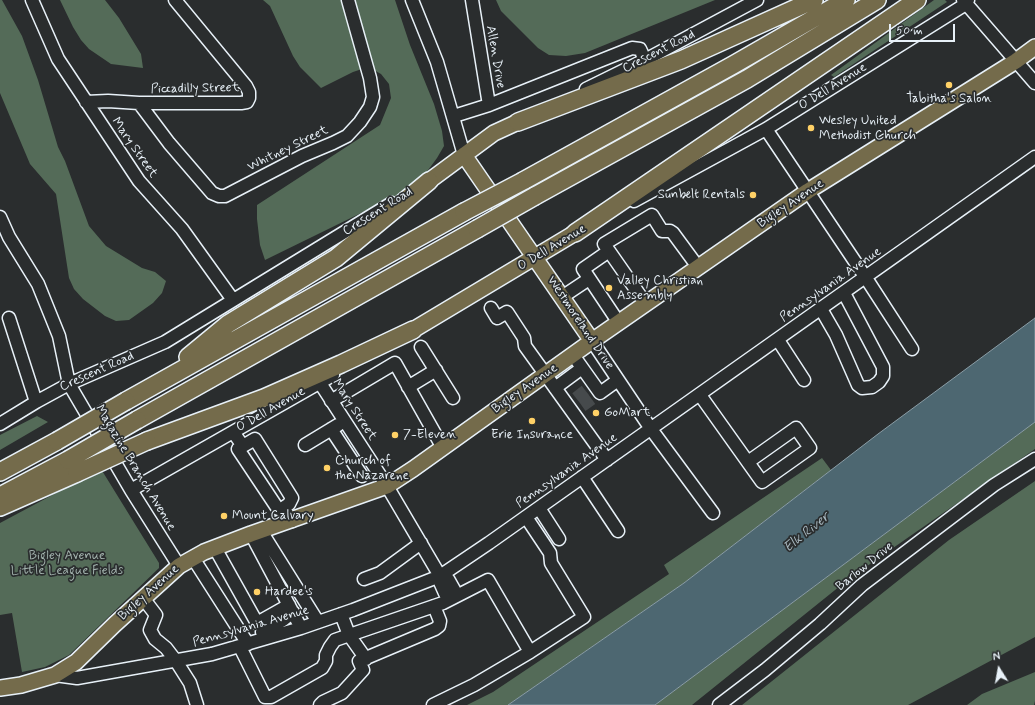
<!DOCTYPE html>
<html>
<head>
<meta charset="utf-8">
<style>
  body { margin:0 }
  #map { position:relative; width:1035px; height:705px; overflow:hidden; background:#2a2d2e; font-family:Mynerve,sans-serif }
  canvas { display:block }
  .north { position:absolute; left:979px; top:649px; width:40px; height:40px; -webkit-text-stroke:3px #2a2d2e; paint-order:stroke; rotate:349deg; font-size:11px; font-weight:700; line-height:16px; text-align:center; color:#e8f1f8 }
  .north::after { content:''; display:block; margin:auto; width:14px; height:18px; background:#e8f1f8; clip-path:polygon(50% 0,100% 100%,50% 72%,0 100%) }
  .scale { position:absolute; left:889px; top:24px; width:66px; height:18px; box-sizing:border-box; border:2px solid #e8f1f8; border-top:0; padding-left:5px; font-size:12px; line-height:14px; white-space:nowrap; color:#e8f1f8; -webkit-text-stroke:3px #2a2d2e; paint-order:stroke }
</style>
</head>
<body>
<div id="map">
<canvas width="1035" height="705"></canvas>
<div class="north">N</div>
<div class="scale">50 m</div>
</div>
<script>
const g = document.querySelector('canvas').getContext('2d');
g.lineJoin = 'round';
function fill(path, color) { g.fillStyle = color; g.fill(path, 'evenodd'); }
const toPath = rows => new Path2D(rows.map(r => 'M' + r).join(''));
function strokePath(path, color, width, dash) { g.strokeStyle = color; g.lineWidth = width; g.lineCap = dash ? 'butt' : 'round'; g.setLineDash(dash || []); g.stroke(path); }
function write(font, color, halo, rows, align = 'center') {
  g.font = font + ' Mynerve,sans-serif'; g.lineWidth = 3.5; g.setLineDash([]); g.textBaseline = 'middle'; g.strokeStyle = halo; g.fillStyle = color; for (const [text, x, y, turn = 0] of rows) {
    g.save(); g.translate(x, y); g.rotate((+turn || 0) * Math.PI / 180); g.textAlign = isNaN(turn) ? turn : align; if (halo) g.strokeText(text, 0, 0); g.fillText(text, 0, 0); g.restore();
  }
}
fill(toPath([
  [0,0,2,0,22,36,38,80,58,147,65,161,89,226,106,246,142,268,155,272,166,281,162,293,153,303,129,320,116,321,105,316,83,299,74,289,69,278,56,194,30,164,0,93],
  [60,0,105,0,119,18,141,54,143,68,111,64,89,49,81,40,73,27],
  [263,0,395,0,410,45,434,104,442,131,444,146,437,158,420,181,408,190,265,260,260,245,257,219,257,205,380,125,391,98,389,84,381,74,368,67,353,72,321,88,300,67,293,56,270,6],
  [496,0,715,0,585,53,566,56,549,55,538,48,501,11],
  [934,0,945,0,947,2,834,77,831,75],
  [37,416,48,422,0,450,0,435],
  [1035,422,1035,449,850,578,692,705,655,705],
  [822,458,831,470,684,583,508,705,467,705,493,692,669,574,664,565],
  [101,469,159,563,159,568,69,655,45,667,22,672,12,613,0,615,0,523],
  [1035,481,1035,637,908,705,742,705,949,540],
  [1035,672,1035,701,1034,705,967,705,982,694]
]), '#546b58');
const water = toPath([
  [1035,318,1035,422,655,705,508,705,684,583,878,434,1035,318]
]);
fill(water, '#4d6771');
strokePath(water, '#8b9ea7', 1);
strokePath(toPath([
  [576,398,590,387],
  [582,406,596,396]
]), '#464a4c', 12, [12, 6]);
const minor = toPath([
  [32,0,58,59,139,181,182,229,233,300],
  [412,0,437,62,464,155],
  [963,0,1035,83],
  [586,89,645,60,757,0],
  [86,102,108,101,139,103,241,103,247,102,249,98,249,92,246,86,175,0],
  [139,103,169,143,212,193,219,196,225,196,302,156,333,143,347,136,360,122,370,107,373,97,370,78,348,0],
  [489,105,632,48,640,49,645,60],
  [454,116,489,105,472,0],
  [766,129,866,278,912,349],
  [634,201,766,129,966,4,968,0],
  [0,217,9,237,38,284,59,336,69,384,131,490,179,566],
  [609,251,604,244,652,215,662,231,670,231,673,233,698,267],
  [562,297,589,279],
  [491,308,497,318,507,312,524,338,525,346,607,460],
  [821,309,836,335,858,385,862,388,872,387,879,382,883,376,883,367,844,293],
  [9,318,36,402],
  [619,323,583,269,609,251,646,304],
  [778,340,804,380],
  [592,341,651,429,713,513],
  [421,347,453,398],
  [573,355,600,393,618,380],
  [320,383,387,486,440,576],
  [408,387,436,370],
  [555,388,582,368],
  [700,395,762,482,810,448,796,428,748,462],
  [331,401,395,363,443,448],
  [0,424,36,402,69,384,165,342,392,203],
  [331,429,362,476],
  [233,432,243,446,238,449,278,509,283,508,292,521],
  [305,445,338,425],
  [243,446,255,439,292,498,289,504,283,508],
  [582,477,618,531],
  [131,490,333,375],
  [539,508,559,539],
  [261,531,318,622],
  [251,534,301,628],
  [215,548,257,623,289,605],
  [193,558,248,644],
  [364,579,380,573,421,543],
  [143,598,156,615,150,630,155,639,166,648,176,661,190,683,197,705],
  [448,600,440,582,440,576,448,579,457,595],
  [341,614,349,635,366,659],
  [262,632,283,620,293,612],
  [240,647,265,697,271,697,322,668,326,661,326,655,330,647,335,640,443,603,488,580,530,652,584,617,551,563,550,553,526,517],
  [55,675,77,678,212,654,301,628,353,610,440,576,489,543,1035,157],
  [320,705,323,702,342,693,363,670,359,661,435,629,439,626,440,621,434,606],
  [433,705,474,685,530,652],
  [719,705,765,670,820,624,862,585,994,485,1035,459]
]);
const major = toPath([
  [464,155,592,341],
  [429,181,494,133,518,122],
  [413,330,575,233],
  [0,688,21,685,55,675,76,662,115,624,179,566,204,552,251,534,387,486,413,469,592,341,808,191,1016,61,1035,47]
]);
const highway = toPath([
  [518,122,681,60,814,0],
  [523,181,733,65,846,0],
  [535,196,747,79,877,0],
  [575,233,917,0],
  [188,357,228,324,336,258,429,181],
  [126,401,464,212],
  [137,420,477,229],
  [147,441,264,398,341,364,413,330],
  [0,472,57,441],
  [0,496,68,460],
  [0,507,77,473]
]);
strokePath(minor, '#e8f1f8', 15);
strokePath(major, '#e8f1f8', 18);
strokePath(highway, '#e8f1f8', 20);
strokePath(minor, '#2a2d2e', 12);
strokePath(major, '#746b4b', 15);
strokePath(highway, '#746b4b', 17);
const highwayBridge = toPath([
  [464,212,523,181],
  [477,229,535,196],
  [57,441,126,401],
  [68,460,137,420],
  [77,473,147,441]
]);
strokePath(highwayBridge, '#e8f1f8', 20, []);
strokePath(highwayBridge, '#746b4b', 17);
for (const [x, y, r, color] of [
  [949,85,4,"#ffd166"],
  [811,128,4,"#ffd166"],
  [753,195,4,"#ffd166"],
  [609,288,4,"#ffd166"],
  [596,413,4,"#ffd166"],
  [532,421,4,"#ffd166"],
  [395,435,4,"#ffd166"],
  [327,468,4,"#ffd166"],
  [224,516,4,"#ffd166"],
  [257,592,4,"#ffd166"]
]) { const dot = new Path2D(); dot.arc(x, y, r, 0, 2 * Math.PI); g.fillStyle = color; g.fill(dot); strokePath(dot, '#2a2d2e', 1.5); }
write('13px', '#e8f1f8', '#2a2d2e', [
  ["Crescent Road",659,52,-27],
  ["Allen Drive",495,57,80],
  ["O Dell Avenue",833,87,-32],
  ["Piccadilly Street",195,89,-1],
  ["Mary Street",134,148,55],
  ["Whitney Street",288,149,-26],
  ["Bigley Avenue",791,204,-34],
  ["Crescent Road",378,212,-32],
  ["O Dell Avenue",552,248,-31],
  ["Pennsylvania Avenue",831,285,-35],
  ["Westmoreland Drive",580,323,56],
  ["Crescent Road",97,372,-24],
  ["Bigley Avenue",525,389,-35],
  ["O Dell Avenue",271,410,-30],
  ["Mary Street",354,410,57],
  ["Magazine Branch Avenue",135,468,59],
  ["Pennsylvania Avenue",567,471,-35],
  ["Barlow Drive",865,567,-39],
  ["Bigley Avenue",149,593,-42],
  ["Pennsylvania Avenue",251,627,-16]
]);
write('13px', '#e8f1f8', '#2a2d2e', [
  ["Tabitha's Salon",949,99,"center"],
  ["Wesley United",819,121],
  ["Methodist Church",819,136],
  ["Sunbelt Rentals",745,195,"right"],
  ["Valley Christian",617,281],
  ["Assembly",617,296],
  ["GoMart",604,413],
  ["7-Eleven",403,435],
  ["Erie Insurance",532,435,"center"],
  ["Church of",335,461],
  ["the Nazarene",335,476],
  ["Mount Calvary",232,516],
  ["Hardee's",265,592]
], 'left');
write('13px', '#a5b5b0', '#2a2d2e', [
  ["Bigley Avenue",67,556],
  ["Little League Fields",67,571]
]);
write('italic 14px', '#aabac2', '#2a2d2e', [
  ["Elk River",807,533,-39]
]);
</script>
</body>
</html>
